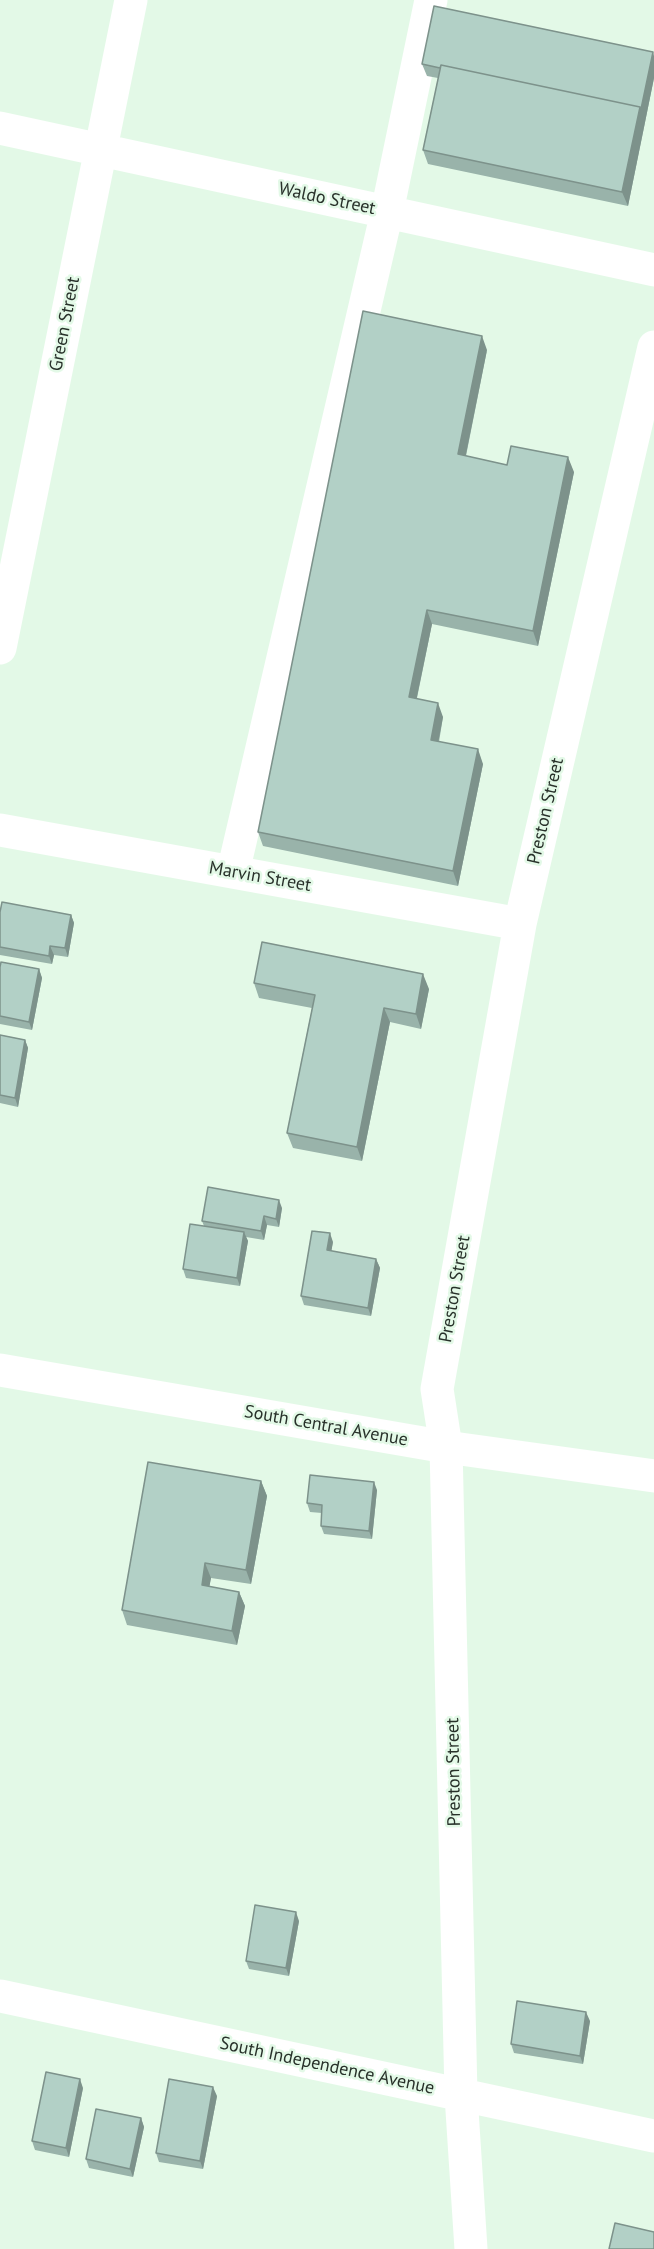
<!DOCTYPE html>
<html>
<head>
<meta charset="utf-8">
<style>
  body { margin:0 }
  canvas { display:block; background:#e3f9e7 }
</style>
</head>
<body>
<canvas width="654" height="2249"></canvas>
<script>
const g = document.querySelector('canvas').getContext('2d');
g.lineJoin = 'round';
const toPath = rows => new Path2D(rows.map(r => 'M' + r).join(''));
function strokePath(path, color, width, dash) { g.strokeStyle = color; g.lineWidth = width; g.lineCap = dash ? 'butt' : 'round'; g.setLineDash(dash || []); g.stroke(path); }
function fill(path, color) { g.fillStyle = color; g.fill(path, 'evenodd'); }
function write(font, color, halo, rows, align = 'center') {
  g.font = font + ' "PT Sans",sans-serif'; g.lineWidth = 5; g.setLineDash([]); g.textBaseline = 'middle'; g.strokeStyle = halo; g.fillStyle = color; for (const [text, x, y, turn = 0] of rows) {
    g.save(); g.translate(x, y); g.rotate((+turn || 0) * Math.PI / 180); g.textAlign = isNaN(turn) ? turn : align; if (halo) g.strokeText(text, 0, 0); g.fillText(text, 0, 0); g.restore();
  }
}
strokePath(toPath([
  [0,128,654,270],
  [0,648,131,0],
  [0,830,520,924],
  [233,872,387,212,431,0],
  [0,1996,654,2136],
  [471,2249,461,2095,446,1447,437,1389,520,924,654,347]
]), '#fff', 33);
strokePath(toPath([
  [0,1370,446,1447,654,1476]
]), '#fff', 33);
fill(toPath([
  [654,56,654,78,628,206,428,164,423,150,438,78,427,76,422,64],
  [487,350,466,456,507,465,574,472,538,646,432,624,417,698,443,717,439,742,483,764,458,886,263,846,258,832],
  [0,912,71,915,74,923,68,957,54,955,52,964,0,955],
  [0,967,39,969,42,978,32,1030,0,1024],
  [254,983,429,989,421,1029,390,1022,362,1161,293,1148,287,1133,312,1008,259,998],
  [0,1035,25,1040,28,1048,18,1107,0,1103],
  [282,1208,279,1227,267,1225,264,1240,246,1237,248,1241,240,1286,186,1278,183,1269,204,1226,202,1221],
  [333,1242,331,1251,376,1259,380,1268,371,1316,304,1305,301,1296],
  [261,1481,267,1496,251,1584,211,1578,209,1587,239,1592,245,1606,237,1645,127,1625,122,1610],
  [377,1490,372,1539,324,1534,321,1526,322,1513,310,1512,307,1503],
  [299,1921,289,1976,249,1969,246,1961],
  [590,2021,583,2064,514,2053,511,2044],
  [83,2088,69,2157,35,2150,32,2141],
  [217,2096,203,2169,159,2162,156,2153],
  [141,2118,144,2127,133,2177,89,2168,86,2159]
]), '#99b3aa');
fill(toPath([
  [653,52,654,56,654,78,628,206,622,192,640,107],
  [482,336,487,350,463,469,458,454],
  [568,457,574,472,538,646,533,631],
  [427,610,432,624,414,711,409,697],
  [438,703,443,717,436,754,431,740],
  [478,749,483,764,458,886,453,871],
  [71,915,74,923,68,957,65,948],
  [50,946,54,955,52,964,49,956],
  [39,969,42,978,32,1030,29,1022],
  [423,974,429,989,421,1029,416,1014],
  [384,1008,390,1022,362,1161,357,1147],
  [25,1040,28,1048,18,1107,15,1098],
  [279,1200,282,1208,279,1227,276,1219],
  [264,1216,267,1225,264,1240,261,1231],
  [244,1232,248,1241,240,1286,237,1278],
  [330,1233,333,1242,330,1259,327,1250],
  [376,1259,380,1268,371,1316,368,1308],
  [261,1481,267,1496,251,1584,246,1570],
  [374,1482,377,1490,372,1539,369,1531],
  [205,1563,211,1578,207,1600,202,1585],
  [239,1592,245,1606,237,1645,232,1631],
  [296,1912,299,1921,289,1976,286,1968],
  [586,2012,590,2021,583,2064,580,2056],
  [80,2079,83,2088,69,2157,66,2148],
  [213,2087,217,2096,203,2169,200,2161],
  [141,2118,144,2127,133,2177,130,2169]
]), '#7d928b');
const building = toPath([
  [434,6,653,52,641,109,640,107,441,65,440,68,422,64,434,6],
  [441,65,640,107,622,192,423,150,441,65],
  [363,311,482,336,458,454,507,465,511,446,568,457,533,631,427,610,409,697,438,703,431,740,478,749,453,871,258,832,363,311],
  [2,902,71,915,65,948,50,946,49,956,0,947,0,912,2,902],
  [262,942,423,974,416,1014,384,1008,357,1147,287,1133,315,995,254,983,262,942],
  [1,962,39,969,29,1022,0,1016,0,967,1,962],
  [0,1035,25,1040,15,1098,0,1095,0,1035],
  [208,1187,279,1200,276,1219,264,1216,261,1231,202,1221,208,1187],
  [190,1224,244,1232,237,1278,183,1269,190,1224],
  [312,1231,330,1233,327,1250,376,1259,368,1308,301,1296,312,1231],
  [148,1462,261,1481,246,1570,205,1563,202,1585,239,1592,232,1631,122,1610,148,1462],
  [310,1475,374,1482,369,1531,321,1526,322,1505,307,1503,310,1475],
  [255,1905,296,1912,286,1968,246,1961,255,1905],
  [517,2001,586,2012,580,2056,511,2044,517,2001],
  [46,2072,80,2079,66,2148,32,2141,46,2072],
  [169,2079,213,2087,200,2161,156,2153,169,2079],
  [96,2109,141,2118,130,2169,86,2159,96,2109],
  [615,2223,654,2232,654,2249,609,2249,615,2223]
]);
fill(building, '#b2d0c6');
strokePath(building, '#7d928b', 1.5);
write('18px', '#28312a', '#e3f9e7', [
  ["Waldo Street",327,199,12],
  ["Green Street",65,324,-79],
  ["Preston Street",546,811,-77],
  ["Marvin Street",260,877,10],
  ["Preston Street",455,1289,-80],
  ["South Central Avenue",326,1426,10],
  ["Preston Street",454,1772,-91],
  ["South Independence Avenue",327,2066,12]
]);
</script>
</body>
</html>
